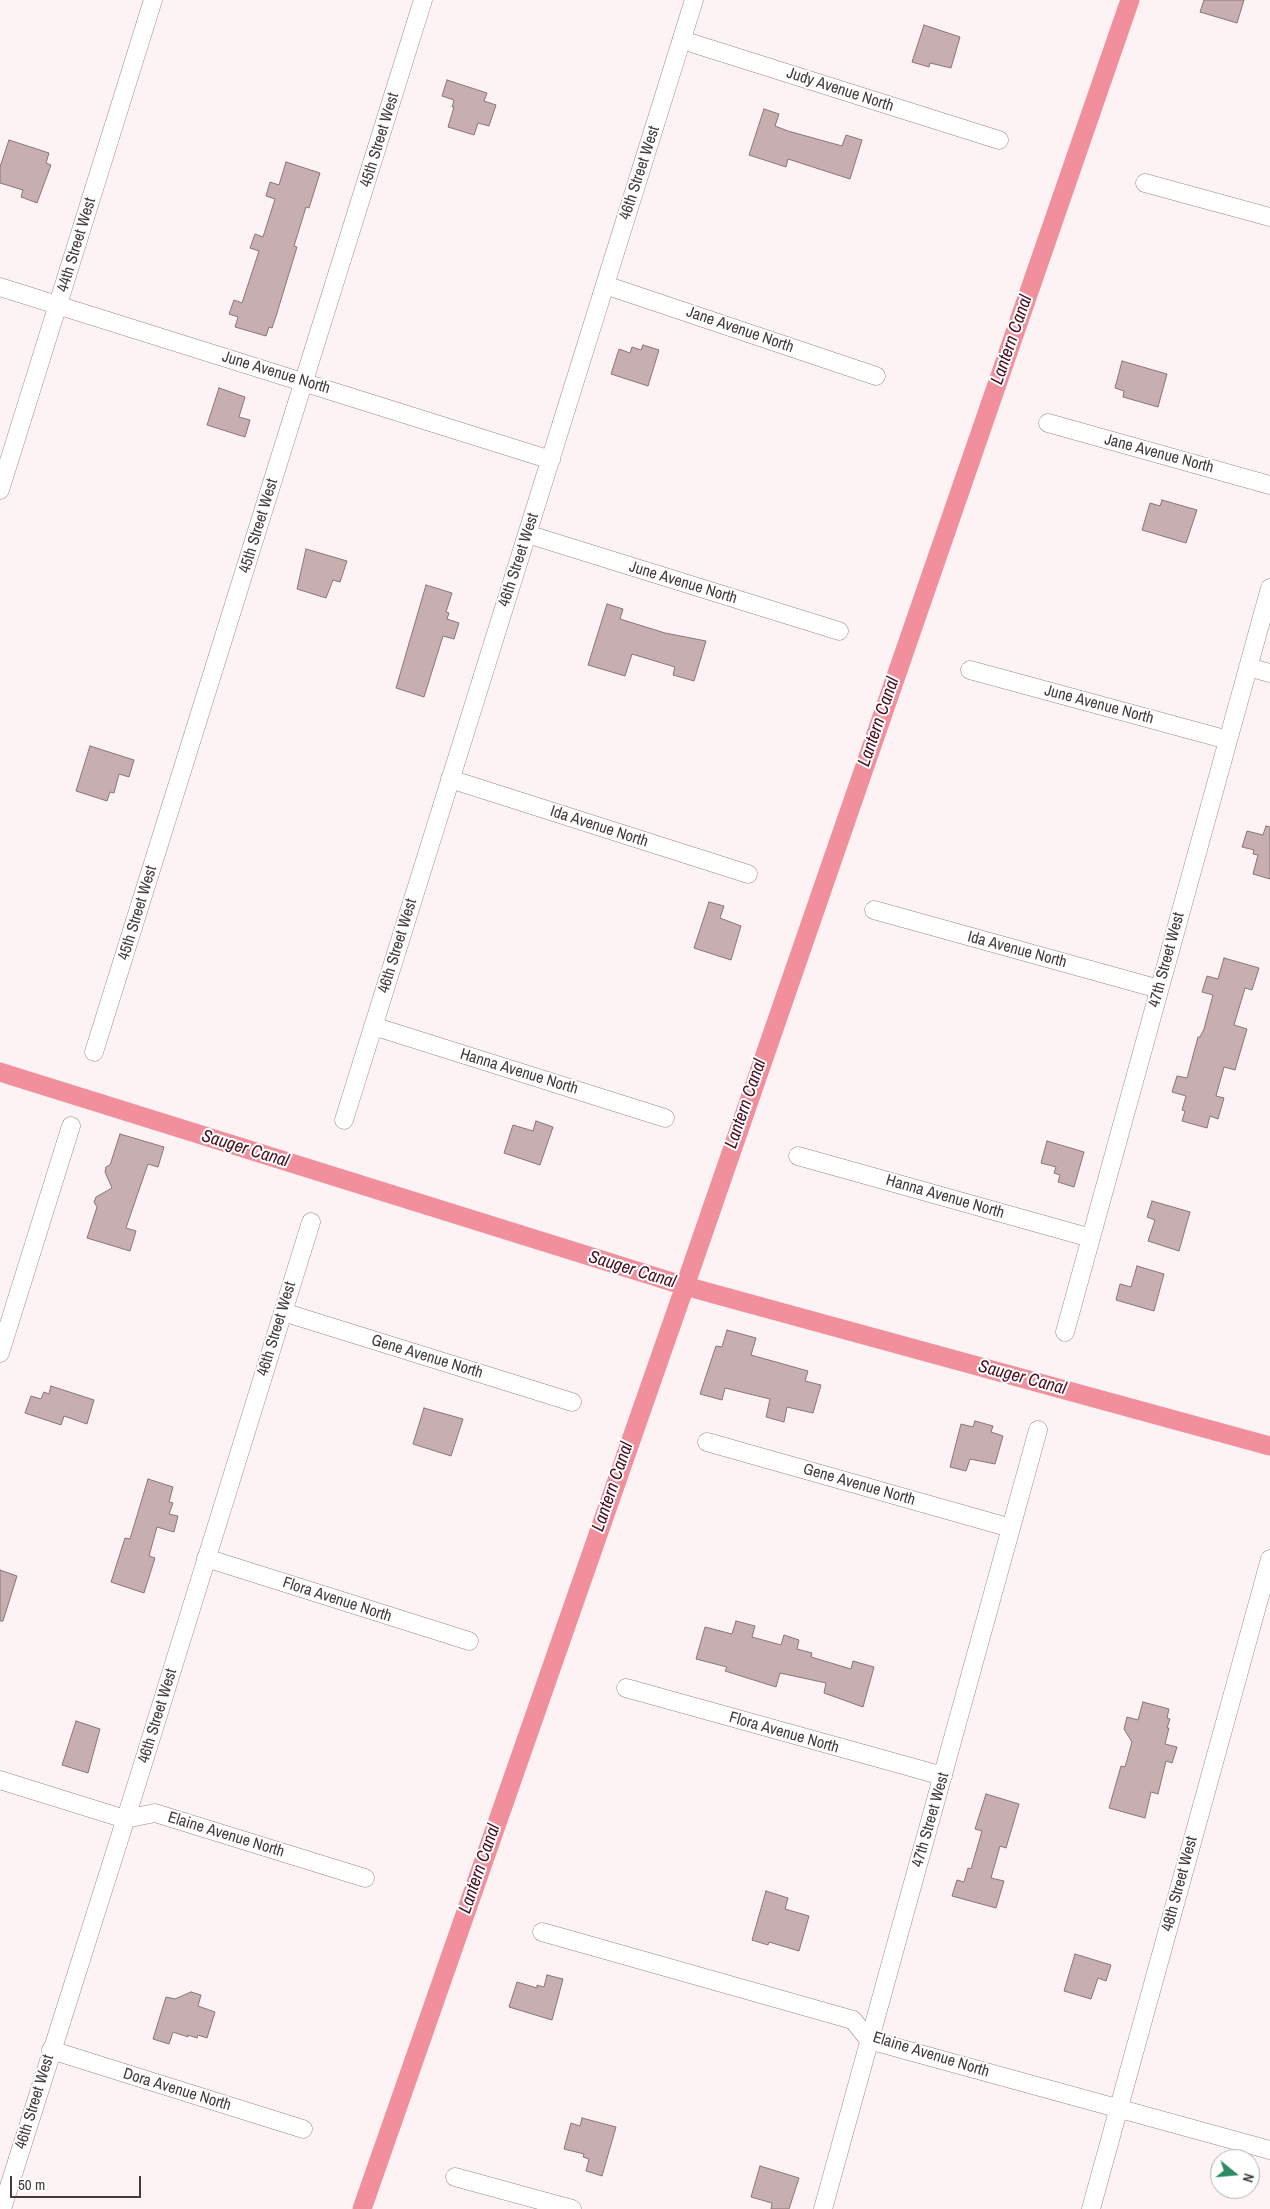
<!DOCTYPE html>
<html>
<head>
<meta charset="utf-8">
<style>
  body { margin:0 }
  #map { position:relative; width:1270px; height:2209px; overflow:hidden; background:#fdf3f4; font-family:"Archivo Narrow",sans-serif }
  canvas { display:block }
  .north { position:absolute; left:1210px; top:2149px; width:50px; height:50px; box-sizing:border-box; background:#fff; border:1px solid #b4b0b1; border-radius:50%; rotate:107deg; font-size:14px; font-weight:700; line-height:20px; text-align:center; color:#433a3b }
  .north::after { content:''; display:block; margin:auto; width:18px; height:22px; background:#2d8b63; clip-path:polygon(50% 0,100% 100%,50% 72%,0 100%) }
  .scale { position:absolute; left:10px; top:2176px; width:131px; height:22px; box-sizing:border-box; border:2px solid #433a3b; border-top:0; padding-left:6px; font-size:15px; line-height:18px; white-space:nowrap; color:#433a3b; -webkit-text-stroke:4px #fff; paint-order:stroke }
</style>
</head>
<body>
<div id="map">
<canvas width="1270" height="2209"></canvas>
<div class="north">N</div>
<div class="scale">50 m</div>
</div>
<script>
const g = document.querySelector('canvas').getContext('2d');
g.lineJoin = 'round';
const toPath = rows => new Path2D(rows.map(r => 'M' + r).join(''));
function strokePath(path, color, width, dash) { g.strokeStyle = color; g.lineWidth = width; g.lineCap = dash ? 'butt' : 'round'; g.setLineDash(dash || []); g.stroke(path); }
function fill(path, color) { g.fillStyle = color; g.fill(path, 'evenodd'); }
function write(font, color, halo, rows, align = 'center') {
  g.font = font + ' "Archivo Narrow",sans-serif'; g.lineWidth = 4; g.setLineDash([]); g.textBaseline = 'middle'; g.strokeStyle = halo; g.fillStyle = color; for (const [text, x, y, turn = 0] of rows) {
    g.save(); g.translate(x, y); g.rotate((+turn || 0) * Math.PI / 180); g.textAlign = isNaN(turn) ? turn : align; if (halo) g.strokeText(text, 0, 0); g.fillText(text, 0, 0); g.restore();
  }
}
strokePath(toPath([
  [0,1072,685,1286,1270,1446],
  [362,2209,685,1286,1130,0]
]), '#f18f9d', 19);
const building = toPath([
  [1204,0,1244,0,1237,23,1200,12,1204,0],
  [924,25,960,37,951,68,930,63,929,67,912,62,924,25],
  [447,80,487,93,484,101,496,105,489,126,478,123,474,135,448,127,454,107,452,107,454,100,442,96,447,80],
  [764,109,779,114,775,126,788,131,842,146,846,135,862,140,850,179,788,159,786,167,749,155,764,109],
  [9,140,49,153,46,163,51,165,37,203,21,197,23,190,0,183,0,167,9,140],
  [286,162,320,173,309,208,306,207,294,246,297,247,277,313,272,328,269,327,266,336,235,327,238,317,229,314,234,300,242,303,259,251,250,248,255,234,263,237,275,199,266,196,270,182,279,185,286,162],
  [643,345,659,350,648,386,611,374,619,349,630,353,632,347,641,350,643,345],
  [1122,361,1167,374,1158,407,1123,397,1124,391,1115,388,1122,361],
  [219,388,245,397,239,417,250,420,245,437,207,425,219,388],
  [1162,500,1197,510,1186,543,1142,530,1150,503,1160,506,1162,500],
  [306,549,347,561,340,582,333,580,326,598,297,589,306,549],
  [426,585,452,593,446,612,449,613,447,619,459,623,454,639,443,636,424,697,396,688,426,585],
  [607,604,623,609,620,619,665,633,706,641,694,681,673,675,675,667,632,654,625,676,588,665,607,604],
  [90,746,134,760,129,777,119,774,114,793,110,792,107,801,76,791,90,746],
  [1266,826,1270,827,1270,879,1253,874,1258,855,1253,854,1254,850,1242,847,1247,831,1263,835,1266,826],
  [709,902,724,906,720,918,741,926,731,960,694,948,709,902],
  [1224,958,1259,968,1252,990,1245,988,1234,1025,1247,1029,1235,1070,1224,1067,1216,1096,1224,1098,1218,1119,1210,1116,1207,1128,1182,1121,1185,1111,1182,1110,1186,1096,1172,1092,1177,1076,1187,1078,1198,1037,1200,1037,1204,1029,1213,995,1202,992,1207,976,1218,979,1224,958],
  [536,1121,553,1127,540,1165,504,1153,513,1125,533,1131,536,1121],
  [120,1134,164,1147,158,1167,148,1164,140,1187,126,1228,136,1231,130,1251,87,1238,97,1207,94,1202,96,1197,112,1188,105,1172,106,1167,110,1165,120,1134],
  [1047,1141,1084,1152,1074,1187,1058,1182,1060,1175,1054,1173,1056,1167,1041,1163,1047,1141],
  [1152,1201,1190,1212,1179,1251,1148,1241,1155,1220,1147,1217,1152,1201],
  [1137,1266,1164,1274,1154,1311,1116,1300,1120,1284,1131,1287,1137,1266],
  [727,1330,756,1338,751,1355,808,1371,805,1381,821,1385,813,1413,787,1407,784,1422,766,1417,770,1399,725,1388,722,1400,700,1394,716,1346,722,1347,727,1330],
  [51,1386,94,1400,87,1424,64,1416,61,1425,25,1413,31,1396,41,1399,44,1392,49,1394,51,1386],
  [424,1408,463,1419,451,1456,413,1444,424,1408],
  [975,1421,993,1426,991,1432,1003,1436,995,1464,970,1459,966,1471,950,1467,961,1424,973,1427,975,1421],
  [148,1479,173,1487,169,1502,173,1503,169,1514,178,1516,174,1532,157,1527,149,1556,155,1558,144,1593,111,1582,125,1538,130,1539,148,1479],
  [0,1570,17,1576,3,1621,0,1621,0,1570],
  [736,1621,755,1626,752,1637,781,1645,784,1635,799,1640,797,1649,812,1653,811,1657,851,1669,853,1661,874,1667,863,1707,824,1693,826,1683,780,1673,776,1687,725,1671,727,1667,696,1659,705,1627,732,1634,736,1621],
  [1143,1702,1169,1709,1167,1718,1170,1719,1167,1728,1169,1728,1165,1744,1177,1747,1172,1763,1166,1761,1158,1794,1151,1792,1145,1818,1109,1808,1121,1766,1125,1767,1132,1742,1124,1729,1127,1717,1138,1720,1143,1702],
  [76,1721,100,1729,88,1773,62,1765,76,1721],
  [986,1794,1019,1804,1006,1848,1000,1846,991,1878,1004,1881,996,1908,952,1896,957,1880,964,1882,968,1868,971,1869,982,1831,975,1829,986,1794],
  [766,1891,788,1898,785,1909,809,1916,799,1951,769,1942,768,1945,752,1940,766,1891],
  [1075,1954,1111,1965,1106,1981,1098,1978,1091,1999,1064,1991,1075,1954],
  [547,1975,563,1979,552,2020,509,2007,517,1982,537,1988,537,1985,544,1987,547,1975],
  [191,1992,201,1995,198,2006,215,2012,207,2038,198,2035,197,2038,188,2035,188,2037,173,2032,169,2044,153,2039,166,1997,175,1999,191,1992],
  [582,2118,616,2127,602,2176,586,2171,589,2159,583,2157,584,2154,564,2149,571,2123,580,2126,582,2118],
  [760,2166,799,2178,789,2209,771,2209,772,2203,751,2197,760,2166]
]);
fill(building, '#c7afb1');
strokePath(building, '#8a7476', 1);
const street = toPath([
  [682,40,999,140],
  [1145,183,1270,217],
  [605,285,876,376],
  [0,287,551,460],
  [1048,423,1270,485],
  [0,490,153,0],
  [527,534,839,631],
  [1248,667,1270,673],
  [970,670,1228,740],
  [450,779,748,874],
  [874,910,1159,989],
  [373,1026,665,1118],
  [94,1052,423,0],
  [344,1120,694,0],
  [798,1156,1091,1238],
  [283,1312,572,1402],
  [1065,1332,1270,588],
  [0,1353,71,1126],
  [707,1442,1011,1528],
  [206,1558,469,1641],
  [626,1688,943,1776],
  [0,1780,125,1819,155,1813,365,1878],
  [542,1932,853,2020,869,2040,1270,2150],
  [51,2050,303,2129],
  [455,2177,572,2209],
  [2,2209,137,1783,311,1222],
  [823,2209,1038,1430],
  [1091,2209,1270,1559]
]);
strokePath(street, '#9c8588', 19);
strokePath(street, '#fff', 18);
write('16px', '#433a3b', '#fff', [
  ["Judy Avenue North",840,90,18],
  ["45th Street West",380,140,-73],
  ["46th Street West",640,173,-72],
  ["44th Street West",77,245,-73],
  ["Jane Avenue North",740,330,19],
  ["June Avenue North",276,373,17],
  ["Jane Avenue North",1159,454,15],
  ["45th Street West",259,526,-73],
  ["46th Street West",519,560,-72],
  ["June Avenue North",683,583,17],
  ["June Avenue North",1099,705,15],
  ["Ida Avenue North",599,827,18],
  ["45th Street West",138,913,-73],
  ["46th Street West",398,946,-73],
  ["Ida Avenue North",1017,950,15],
  ["47th Street West",1167,960,-75],
  ["Hanna Avenue North",519,1072,17],
  ["Hanna Avenue North",945,1197,16],
  ["46th Street West",277,1329,-73],
  ["Gene Avenue North",427,1357,17],
  ["Gene Avenue North",859,1485,16],
  ["Flora Avenue North",337,1600,18],
  ["46th Street West",158,1716,-73],
  ["Flora Avenue North",784,1733,16],
  ["47th Street West",931,1820,-74],
  ["Elaine Avenue North",226,1835,17],
  ["48th Street West",1180,1884,-75],
  ["Elaine Avenue North",931,2055,17],
  ["Dora Avenue North",177,2090,17],
  ["46th Street West",35,2102,-73]
]);
write('italic 18px', '#4c0f1e', '#fff', [
  ["Lantern Canal",1012,340,-71],
  ["Lantern Canal",879,722,-71],
  ["Lantern Canal",746,1104,-71],
  ["Sauger Canal",245,1149,17],
  ["Sauger Canal",632,1270,17],
  ["Sauger Canal",1022,1378,15],
  ["Lantern Canal",613,1487,-71],
  ["Lantern Canal",480,1869,-71]
]);
</script>
</body>
</html>
